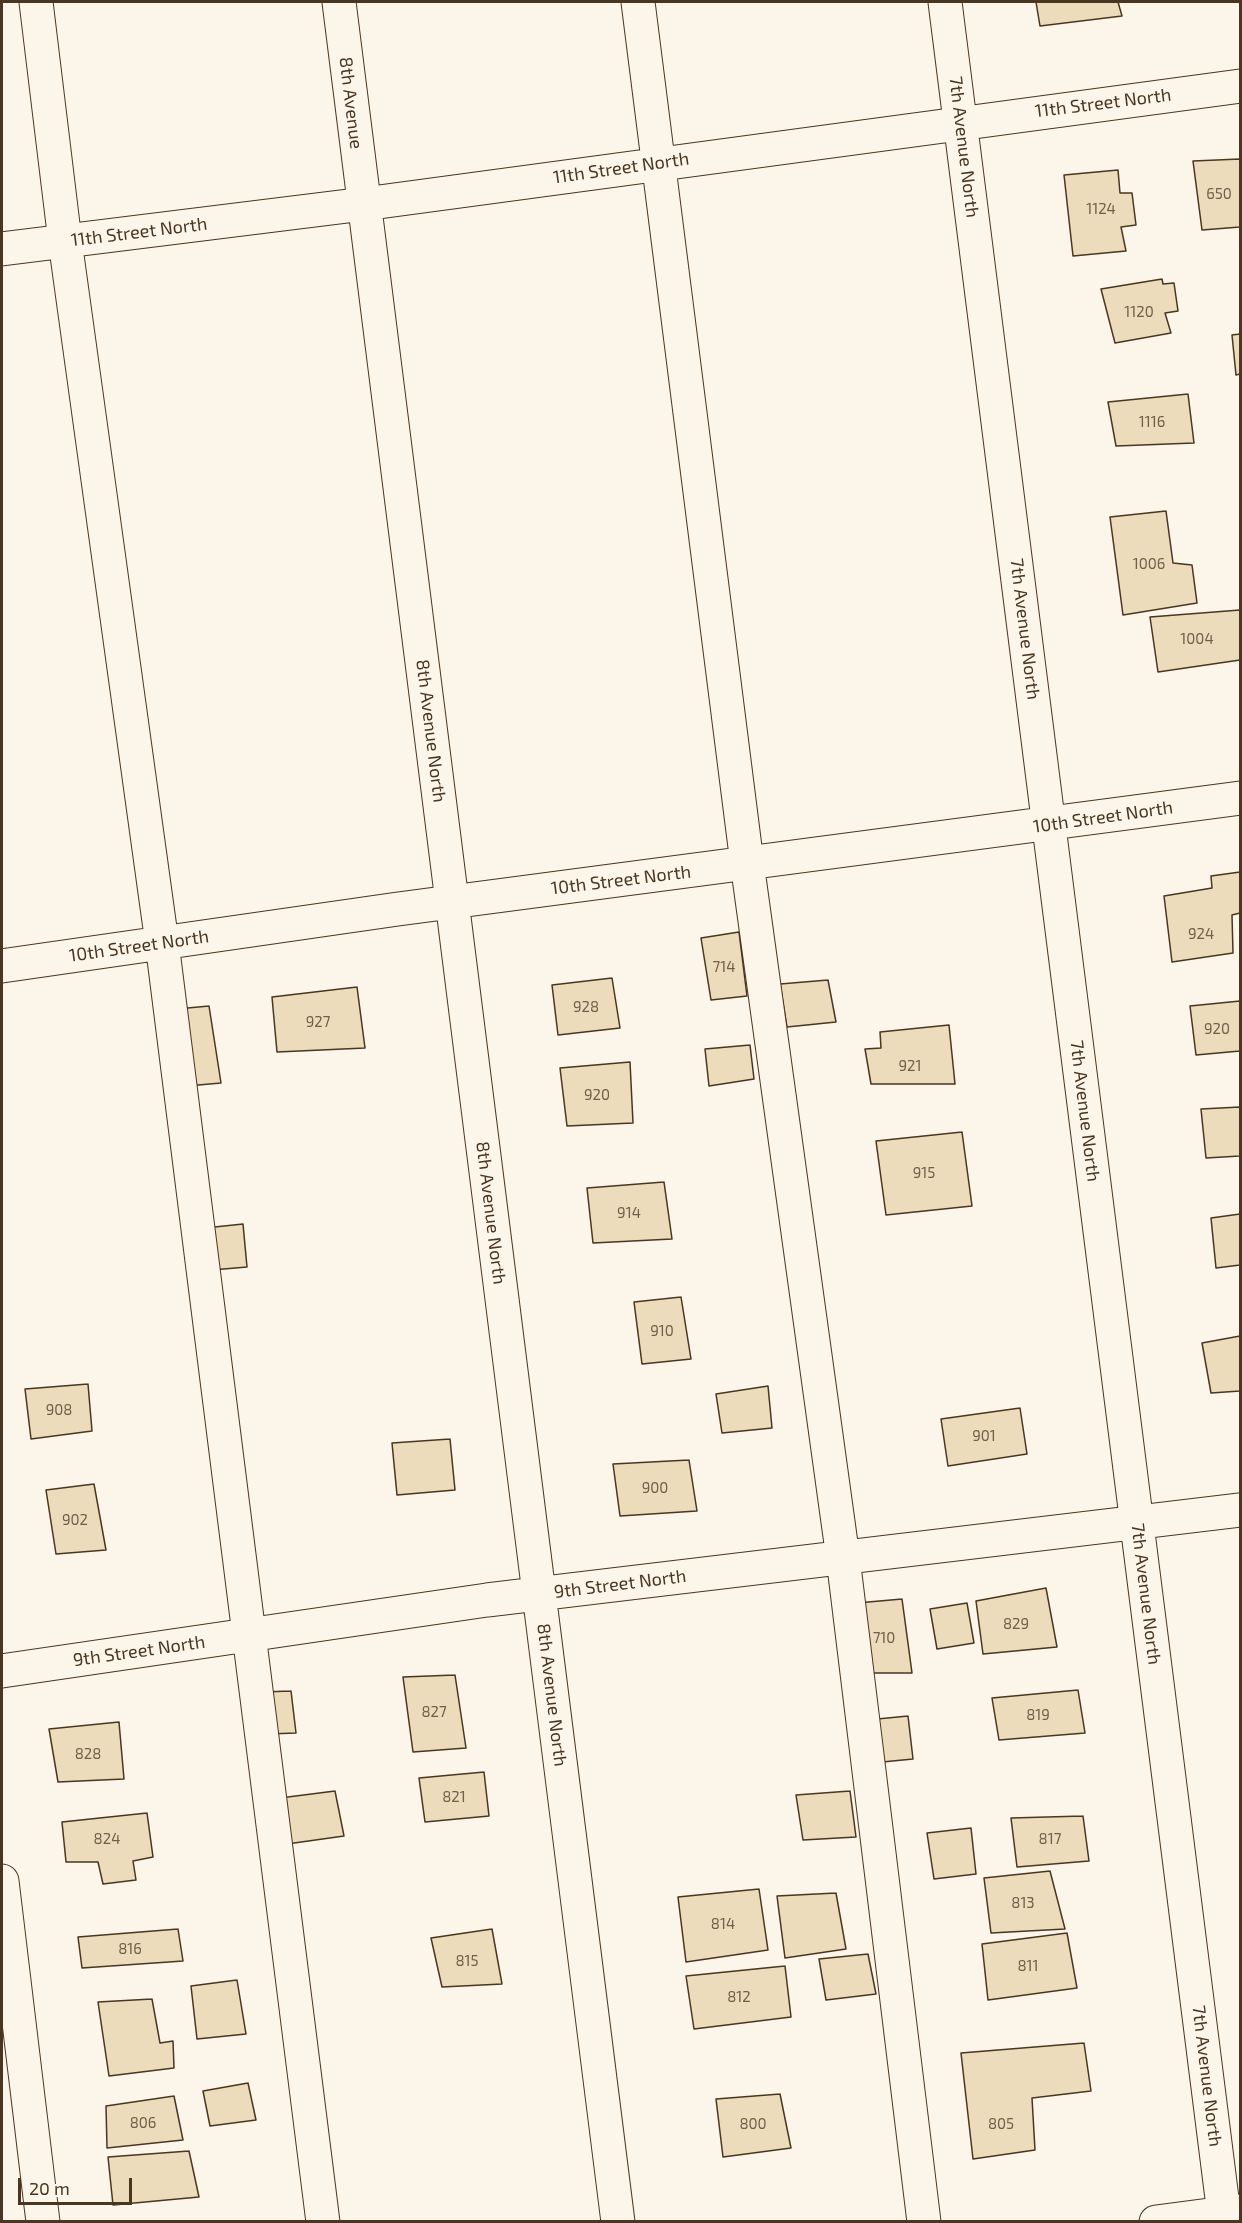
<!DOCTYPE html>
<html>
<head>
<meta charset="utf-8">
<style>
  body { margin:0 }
  #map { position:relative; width:1242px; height:2223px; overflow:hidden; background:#fbf6e9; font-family:"Exo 2",sans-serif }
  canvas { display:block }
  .frame { position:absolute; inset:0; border:3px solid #4a3520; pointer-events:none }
  .scale { position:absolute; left:18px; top:2178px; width:114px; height:27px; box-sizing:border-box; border:3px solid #4a3520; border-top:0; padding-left:8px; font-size:18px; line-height:21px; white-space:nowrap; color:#4a3520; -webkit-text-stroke:4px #fbf6e9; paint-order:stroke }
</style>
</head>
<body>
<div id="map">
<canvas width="1242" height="2223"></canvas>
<div class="frame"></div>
<div class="scale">20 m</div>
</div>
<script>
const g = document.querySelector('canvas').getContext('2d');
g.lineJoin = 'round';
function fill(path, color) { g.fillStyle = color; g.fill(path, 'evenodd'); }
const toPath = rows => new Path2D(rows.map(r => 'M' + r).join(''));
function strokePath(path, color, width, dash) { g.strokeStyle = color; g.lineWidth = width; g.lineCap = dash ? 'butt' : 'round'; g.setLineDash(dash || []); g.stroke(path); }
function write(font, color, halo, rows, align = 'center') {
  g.font = font + ' "Exo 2",sans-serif'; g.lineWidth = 4.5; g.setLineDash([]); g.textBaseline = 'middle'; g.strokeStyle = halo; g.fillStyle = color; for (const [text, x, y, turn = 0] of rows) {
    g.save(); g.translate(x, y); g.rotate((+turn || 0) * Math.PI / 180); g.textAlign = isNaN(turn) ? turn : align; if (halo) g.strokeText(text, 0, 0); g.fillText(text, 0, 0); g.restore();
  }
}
const building = toPath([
  [1036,2,1118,2,1122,16,1040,26,1036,2],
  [1240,159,1240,227,1202,230,1193,161,1240,159],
  [1118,170,1120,193,1132,193,1136,225,1121,227,1126,251,1073,256,1064,175,1118,170],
  [1162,279,1163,284,1174,283,1178,311,1165,313,1171,333,1115,343,1101,289,1162,279],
  [1240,334,1240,374,1236,375,1232,335,1240,334],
  [1188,394,1194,443,1116,446,1108,402,1188,394],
  [1166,511,1173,563,1192,565,1197,603,1123,615,1110,517,1166,511],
  [1240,610,1240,660,1158,672,1150,617,1240,610],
  [1240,872,1240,913,1232,915,1233,953,1172,962,1164,896,1212,888,1211,876,1240,872],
  [739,932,747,996,711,1000,701,938,739,932],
  [612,978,620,1028,558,1035,552,985,612,978],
  [828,980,836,1022,787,1027,780,984,828,980],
  [357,987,365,1048,277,1052,272,997,357,987],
  [1240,1001,1240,1051,1196,1055,1190,1006,1240,1001],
  [209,1006,221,1083,187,1086,177,1009,209,1006],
  [949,1025,955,1084,871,1084,865,1049,881,1048,880,1032,949,1025],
  [750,1045,754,1079,709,1086,705,1049,750,1045],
  [630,1062,633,1123,567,1126,560,1068,630,1062],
  [1240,1107,1240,1156,1206,1158,1201,1109,1240,1107],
  [962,1132,972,1206,886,1215,876,1141,962,1132],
  [664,1182,672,1239,593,1243,587,1188,664,1182],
  [1240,1214,1240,1265,1216,1268,1211,1218,1240,1214],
  [243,1224,247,1267,212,1270,205,1228,243,1224],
  [681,1297,691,1359,642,1364,634,1302,681,1297],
  [1240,1336,1240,1391,1211,1393,1202,1343,1240,1336],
  [88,1384,92,1431,31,1439,25,1389,88,1384],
  [768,1386,772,1428,722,1433,716,1394,768,1386],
  [1020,1408,1027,1454,948,1466,941,1419,1020,1408],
  [450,1439,455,1490,397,1495,392,1443,450,1439],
  [689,1460,697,1511,620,1516,613,1464,689,1460],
  [94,1484,106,1550,56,1554,46,1490,94,1484],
  [1046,1588,1057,1647,983,1654,976,1601,1046,1588],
  [902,1599,912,1673,863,1673,857,1603,902,1599],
  [967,1603,974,1643,937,1649,930,1609,967,1603],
  [455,1675,466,1748,413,1752,403,1677,455,1675],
  [1078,1690,1085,1733,999,1740,992,1698,1078,1690],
  [291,1691,296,1733,268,1734,262,1692,291,1691],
  [908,1716,913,1759,872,1763,867,1720,908,1716],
  [119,1722,124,1779,58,1782,49,1729,119,1722],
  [484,1772,489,1816,425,1822,419,1778,484,1772],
  [335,1791,344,1836,287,1844,280,1798,335,1791],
  [850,1791,856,1837,803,1840,796,1795,850,1791],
  [147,1813,153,1857,133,1861,136,1880,103,1884,98,1862,66,1862,62,1822,147,1813],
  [1083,1816,1089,1861,1017,1867,1011,1818,1083,1816],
  [971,1828,976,1874,934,1879,927,1833,971,1828],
  [1050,1871,1065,1929,991,1933,984,1878,1050,1871],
  [759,1889,768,1950,686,1962,678,1897,759,1889],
  [836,1893,846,1949,785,1958,777,1896,836,1893],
  [178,1929,183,1961,82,1968,78,1937,178,1929],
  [492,1929,502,1984,442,1987,431,1938,492,1929],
  [1067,1933,1077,1988,988,2000,982,1944,1067,1933],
  [868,1954,876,1994,826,2000,819,1959,868,1954],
  [785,1966,791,2017,694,2029,686,1976,785,1966],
  [237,1980,246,2034,197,2039,191,1986,237,1980],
  [152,1999,160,2043,173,2041,174,2068,109,2076,98,2002,152,1999],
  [1084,2043,1091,2091,1032,2098,1035,2150,973,2159,961,2053,1084,2043],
  [248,2083,256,2120,210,2126,203,2091,248,2083],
  [780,2094,791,2148,723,2157,716,2099,780,2094],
  [174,2096,183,2140,107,2148,106,2106,174,2096],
  [189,2151,199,2197,113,2205,108,2157,189,2151]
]);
fill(building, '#ecdcbc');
strokePath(building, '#4a3520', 1.5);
const minor = toPath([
  [36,2,65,241,162,943,323,2222],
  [339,2,618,2222],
  [638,2,747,863,843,1558,924,2222],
  [945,2,1225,2222],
  [2,249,364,204,1240,86],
  [2,966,398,909,1240,798],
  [2,1671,487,1600,1240,1510],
  [1156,2222,1240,2211]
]);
const major = toPath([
  [2,1881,43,2222]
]);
strokePath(minor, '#4a3520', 35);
strokePath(major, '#4a3520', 35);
strokePath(minor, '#fbf6e9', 33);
strokePath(major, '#fbf6e9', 33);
write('15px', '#725f47', null, [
  ["650",1219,194],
  ["1124",1101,209],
  ["1120",1139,312],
  ["1116",1152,422],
  ["1006",1149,564],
  ["1004",1197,639],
  ["924",1201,934],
  ["714",724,967],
  ["928",586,1007],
  ["927",318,1022],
  ["920",1217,1029],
  ["921",910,1066],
  ["920",597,1095],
  ["915",924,1173],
  ["914",629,1213],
  ["910",662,1331],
  ["908",59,1410],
  ["901",984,1436],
  ["900",655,1488],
  ["902",75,1520],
  ["829",1016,1624],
  ["710",884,1638],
  ["827",434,1712],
  ["819",1038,1715],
  ["828",88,1754],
  ["821",454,1797],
  ["824",107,1839],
  ["817",1050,1839],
  ["813",1023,1903],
  ["814",723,1924],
  ["816",130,1949],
  ["815",467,1961],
  ["811",1028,1966],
  ["812",739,1997],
  ["806",143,2123],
  ["800",753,2124],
  ["805",1001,2124]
]);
write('18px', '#4a3520', '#fbf6e9', [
  ["8th Avenue",351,103,83],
  ["11th Street North",1103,103,-7],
  ["7th Avenue North",964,147,83],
  ["11th Street North",621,168,-8],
  ["11th Street North",139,232,-7],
  ["7th Avenue North",1025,629,83],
  ["8th Avenue North",431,731,83],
  ["10th Street North",1103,817,-8],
  ["10th Street North",621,880,-7],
  ["10th Street North",139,946,-8],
  ["7th Avenue North",1085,1111,83],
  ["8th Avenue North",491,1213,83],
  ["9th Street North",620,1584,-7],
  ["7th Avenue North",1146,1594,83],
  ["9th Street North",139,1651,-8],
  ["8th Avenue North",552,1695,83],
  ["7th Avenue North",1207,2076,83]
]);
</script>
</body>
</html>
